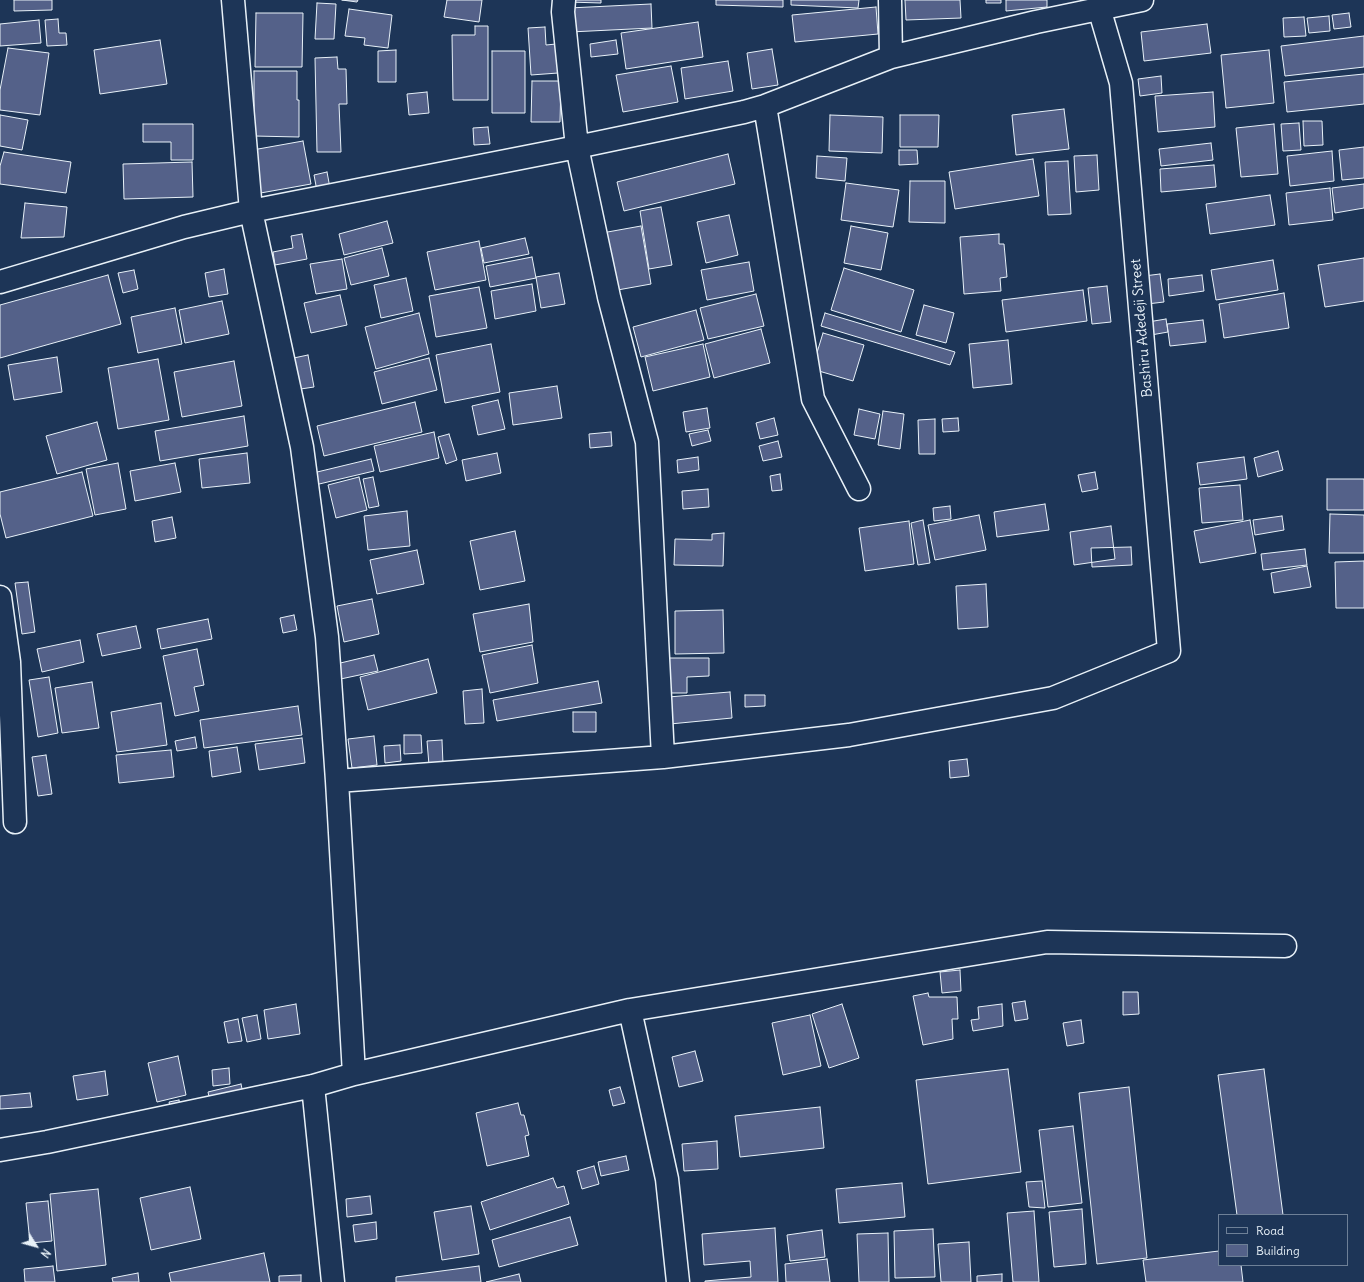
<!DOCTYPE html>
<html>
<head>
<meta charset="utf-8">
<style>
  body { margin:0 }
  #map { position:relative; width:1364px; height:1282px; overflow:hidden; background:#1d3557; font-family:Delius,sans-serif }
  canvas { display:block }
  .legend { position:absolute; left:1218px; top:1214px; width:130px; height:52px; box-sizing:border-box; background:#1d3557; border:1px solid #6e8097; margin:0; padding:5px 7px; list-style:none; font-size:12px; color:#e8f1f8 }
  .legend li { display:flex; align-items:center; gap:8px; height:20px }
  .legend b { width:20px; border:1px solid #6e8097 }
  .north { position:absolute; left:16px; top:1226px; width:40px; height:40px; -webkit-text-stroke:3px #1d3557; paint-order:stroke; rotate:127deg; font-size:11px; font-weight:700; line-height:16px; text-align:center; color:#e8f1f8 }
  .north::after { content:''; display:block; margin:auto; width:14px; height:18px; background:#e8f1f8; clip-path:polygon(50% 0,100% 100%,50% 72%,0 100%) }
</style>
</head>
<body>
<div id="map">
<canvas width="1364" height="1282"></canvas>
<ul class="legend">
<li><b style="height:5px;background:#1d3557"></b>Road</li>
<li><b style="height:11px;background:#546189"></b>Building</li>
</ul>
<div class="north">N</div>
</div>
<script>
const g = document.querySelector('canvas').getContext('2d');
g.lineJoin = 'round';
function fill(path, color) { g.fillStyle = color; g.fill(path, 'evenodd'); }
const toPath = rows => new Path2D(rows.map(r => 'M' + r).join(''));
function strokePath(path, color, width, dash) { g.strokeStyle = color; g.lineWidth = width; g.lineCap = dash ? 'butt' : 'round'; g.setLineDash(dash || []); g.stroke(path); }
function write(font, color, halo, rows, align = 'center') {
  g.font = font + ' Delius,sans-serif'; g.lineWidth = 3; g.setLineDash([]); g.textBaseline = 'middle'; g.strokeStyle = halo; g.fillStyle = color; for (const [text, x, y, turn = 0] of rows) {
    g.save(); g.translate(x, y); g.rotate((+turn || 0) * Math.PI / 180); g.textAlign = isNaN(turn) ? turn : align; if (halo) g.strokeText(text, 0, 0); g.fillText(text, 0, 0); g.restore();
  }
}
const building = toPath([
  [14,0,52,0,52,10,14,11,14,0],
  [342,0,358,0,357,2,342,0],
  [447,0,482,0,479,22,444,17,447,0],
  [568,0,601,0,601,3,568,2,568,0],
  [716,0,783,0,783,7,716,5,716,0],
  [791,0,859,0,858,8,791,5,791,0],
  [905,0,960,0,961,18,906,20,905,0],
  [986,0,1001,0,1001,3,986,3,986,0],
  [1006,0,1047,0,1047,7,1006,11,1006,0],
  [317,3,336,4,334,39,315,39,317,3],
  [651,4,652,28,570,32,569,8,651,4],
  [876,7,878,34,795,42,792,15,876,7],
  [349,9,392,15,388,48,364,45,365,38,345,36,349,9],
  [256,13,303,13,302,67,255,67,256,13],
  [1349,13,1351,27,1334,29,1332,15,1349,13],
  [1329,16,1330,31,1309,33,1307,18,1329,16],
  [1304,17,1306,36,1284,37,1283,18,1304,17],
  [58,19,59,33,66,33,67,45,47,46,45,20,58,19],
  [39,20,41,43,0,46,0,24,39,20],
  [698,22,703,57,626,69,621,33,698,22],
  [1207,24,1211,53,1144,61,1141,32,1207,24],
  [475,26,488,26,488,100,453,100,452,35,475,35,475,26],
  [545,27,546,45,556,44,558,73,531,75,528,28,545,27],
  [1364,36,1364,67,1285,76,1281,46,1364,36],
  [160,40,167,84,100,94,94,50,160,40],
  [616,40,618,54,591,57,590,44,616,40],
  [8,48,49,53,40,115,0,110,0,90,8,48],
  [772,49,778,85,752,89,747,53,772,49],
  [396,50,396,82,378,82,378,51,396,50],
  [1269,50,1274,103,1226,108,1221,55,1269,50],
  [492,51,525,51,525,113,492,113,492,51],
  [337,57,338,69,346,69,347,104,339,104,341,152,317,152,315,58,337,57],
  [728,61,733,91,685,99,681,68,728,61],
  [671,66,678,102,623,112,616,75,671,66],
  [254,71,297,71,297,100,299,100,299,137,254,136,254,71],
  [1364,74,1364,104,1287,112,1284,82,1364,74],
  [1161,76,1162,93,1140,96,1138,79,1161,76],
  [532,81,561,81,560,122,531,122,532,81],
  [427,92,429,113,409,115,407,94,427,92],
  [1213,92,1215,127,1158,132,1155,96,1213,92],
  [1064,109,1069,149,1016,155,1012,115,1064,109],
  [0,115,28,120,22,150,0,146,0,115],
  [830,115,883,117,882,153,829,151,830,115],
  [900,115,939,115,938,147,900,147,900,115],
  [1303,121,1322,121,1323,145,1304,146,1303,121],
  [1299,123,1301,150,1283,151,1281,124,1299,123],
  [143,124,193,124,193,160,171,160,171,142,143,142,143,124],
  [1274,124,1278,174,1241,177,1236,128,1274,124],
  [488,127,490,144,474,145,473,128,488,127],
  [303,141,311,184,255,194,247,151,303,141],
  [1211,143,1213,160,1161,166,1159,149,1211,143],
  [1364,147,1364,178,1342,180,1339,150,1364,147],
  [899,150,917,150,918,164,899,165,899,150],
  [1332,151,1334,181,1290,186,1287,156,1332,151],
  [4,152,71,162,66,193,0,184,0,166,4,152],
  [728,154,735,184,624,211,617,182,728,154],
  [1097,155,1099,190,1076,192,1074,156,1097,155],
  [817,156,847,158,845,181,816,178,817,156],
  [1033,159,1039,196,955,209,949,172,1033,159],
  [1068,161,1071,214,1048,215,1045,162,1068,161],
  [192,162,193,197,124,199,123,164,192,162],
  [1214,165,1216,187,1161,192,1160,169,1214,165],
  [327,172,330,188,317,191,314,175,327,172],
  [910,181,945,181,945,223,909,222,910,181],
  [846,183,899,190,893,227,841,220,846,183],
  [1364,184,1364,208,1335,213,1332,188,1364,184],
  [1330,188,1333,220,1289,225,1286,193,1330,188],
  [1270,195,1275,225,1210,234,1206,204,1270,195],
  [25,203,67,207,64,237,21,238,25,203],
  [661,207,672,265,649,269,640,211,661,207],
  [729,215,738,255,706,263,697,222,729,215],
  [387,221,393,243,344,255,339,234,387,221],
  [641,226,651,284,612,291,602,233,641,226],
  [851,226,888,233,881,270,844,263,851,226],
  [302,234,307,259,275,265,273,252,293,248,291,236,302,234],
  [999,234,999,244,1004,244,1007,277,1000,278,1001,291,964,294,960,237,999,234],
  [525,238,529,254,484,263,481,248,525,238],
  [479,241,486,280,435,290,427,252,479,241],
  [382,248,389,276,351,285,344,258,382,248],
  [532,257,536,278,490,287,486,266,532,257],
  [1364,258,1364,301,1325,307,1318,265,1364,258],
  [342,259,347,289,316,294,310,264,342,259],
  [1273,260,1278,290,1216,300,1211,270,1273,260],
  [749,262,754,291,707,300,701,270,749,262],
  [844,268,914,290,901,332,831,310,844,268],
  [224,269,228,294,209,297,205,273,224,269],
  [134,270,138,289,123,293,118,273,134,270],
  [559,273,565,304,541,308,536,277,559,273],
  [1160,274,1164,302,1147,304,1144,276,1160,274],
  [108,275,121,324,0,358,0,305,108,275],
  [1202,275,1204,291,1169,296,1168,279,1202,275],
  [406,278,413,311,381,318,374,285,406,278],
  [532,284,536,311,495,319,491,291,532,284],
  [1107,286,1111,322,1092,324,1088,288,1107,286],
  [479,287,487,328,436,337,429,296,479,287],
  [1083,290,1087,321,1006,332,1002,300,1083,290],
  [1284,293,1289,328,1224,338,1219,304,1284,293],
  [756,294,764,326,708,339,700,308,756,294],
  [340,295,347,325,311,333,304,303,340,295],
  [222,301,229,334,185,343,179,310,222,301],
  [924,305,954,313,946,343,916,335,924,305],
  [175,308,182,344,138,353,131,317,175,308],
  [696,310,704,340,641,357,633,327,696,310],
  [419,313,429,354,376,369,365,327,419,313],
  [825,313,955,352,950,365,821,326,825,313],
  [1166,319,1168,332,1151,335,1148,322,1166,319],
  [1203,320,1206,342,1170,346,1167,324,1203,320],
  [761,329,770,363,714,378,705,344,761,329],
  [823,333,864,345,853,381,812,369,823,333],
  [1008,340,1012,384,973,388,969,344,1008,340],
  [491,344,500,392,445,403,436,355,491,344],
  [703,344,710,377,653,391,645,357,703,344],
  [308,355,314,387,294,390,289,359,308,355],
  [57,357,62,392,14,400,8,365,57,357],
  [429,358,437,390,382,404,374,372,429,358],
  [158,359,169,420,118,429,108,368,158,359],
  [234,361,242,406,182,417,174,372,234,361],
  [557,386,562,418,513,425,509,393,557,386],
  [498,400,505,429,478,435,472,406,498,400],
  [415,402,422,432,324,456,317,426,415,402],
  [707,408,710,428,686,432,683,412,707,408],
  [859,409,880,414,875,439,854,435,859,409],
  [883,411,904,414,900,449,878,445,883,411],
  [244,416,248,446,160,461,155,431,244,416],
  [774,418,778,435,760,439,756,423,774,418],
  [958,418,959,431,943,432,942,419,958,418],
  [935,419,935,454,919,454,918,420,935,419],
  [97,422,107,460,57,474,46,436,97,422],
  [708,430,711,441,692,446,689,434,708,430],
  [434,432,439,458,380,472,374,446,434,432],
  [611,432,612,446,590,448,589,434,611,432],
  [449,434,457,460,446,464,438,437,449,434],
  [778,441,782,457,763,461,759,446,778,441],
  [1278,451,1283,470,1258,477,1254,458,1278,451],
  [247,453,250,483,202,488,199,459,247,453],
  [497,453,501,473,466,481,462,460,497,453],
  [698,457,699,470,678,473,677,460,698,457],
  [1244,457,1247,479,1200,485,1197,463,1244,457],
  [371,459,374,471,315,485,313,473,371,459],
  [118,463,126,509,95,515,86,469,118,463],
  [175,463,181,492,135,501,130,471,175,463],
  [82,472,93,516,6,538,0,514,0,492,82,472],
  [1095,472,1098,489,1082,492,1078,475,1095,472],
  [780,474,782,490,772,491,770,476,780,474],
  [359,477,367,510,336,518,328,485,359,477],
  [373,477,379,506,369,508,363,479,373,477],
  [1327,479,1364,479,1364,510,1327,510,1327,479],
  [1240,485,1243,520,1202,523,1199,488,1240,485],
  [708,489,709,507,683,509,682,491,708,489],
  [1045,504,1049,530,997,537,994,512,1045,504],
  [950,506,951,519,934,521,933,508,950,506],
  [407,511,410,546,368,550,364,516,407,511],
  [1330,514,1364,515,1364,553,1329,553,1330,514],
  [979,515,986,550,935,560,928,525,979,515],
  [1282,516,1284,530,1255,535,1253,520,1282,516],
  [172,517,176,538,155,542,152,521,172,517],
  [923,520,930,563,918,565,911,523,923,520],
  [1250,520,1256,553,1200,563,1194,531,1250,520],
  [909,521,914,564,865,571,859,528,909,521],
  [1111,526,1115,559,1074,565,1070,532,1111,526],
  [515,531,525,581,480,590,470,541,515,531],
  [724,533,723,566,674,565,675,539,712,540,712,534,724,533],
  [1131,547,1132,565,1092,567,1091,548,1131,547],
  [1305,549,1307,565,1263,570,1261,554,1305,549],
  [417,550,424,584,377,594,370,560,417,550],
  [1364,561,1364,608,1336,608,1335,562,1364,561],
  [1307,566,1311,587,1274,593,1271,573,1307,566],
  [28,582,35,632,22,634,15,583,28,582],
  [986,584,988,627,958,629,956,586,986,584],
  [372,599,379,634,344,642,337,606,372,599],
  [529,604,533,642,480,652,473,614,529,604],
  [723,610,724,653,675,654,675,611,723,610],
  [294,615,297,630,283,633,280,618,294,615],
  [208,619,212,639,161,649,157,629,208,619],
  [136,626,141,648,102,656,97,634,136,626],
  [80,640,84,662,42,672,37,649,80,640],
  [532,645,538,683,490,693,482,655,532,645],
  [197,649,204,685,194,687,199,711,175,716,163,656,197,649],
  [374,655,378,671,336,680,332,665,374,655],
  [666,658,709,658,709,676,687,677,687,693,666,693,666,658],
  [428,659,437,693,368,710,360,677,428,659],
  [49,677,58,733,38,737,29,680,49,677],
  [598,681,602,703,497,721,493,700,598,681],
  [92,682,99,728,62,733,55,688,92,682],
  [482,689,484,723,465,724,463,691,482,689],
  [730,692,732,718,670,724,668,697,730,692],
  [745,695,765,695,765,706,745,707,745,695],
  [161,703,167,745,117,752,111,712,161,703],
  [298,706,302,735,204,748,200,720,298,706],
  [573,712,596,712,596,732,573,732,573,712],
  [404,735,421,735,422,753,404,754,404,735],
  [374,736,377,765,352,768,348,739,374,736],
  [195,737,197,748,177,751,175,741,195,737],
  [302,738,305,763,259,770,255,744,302,738],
  [442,740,443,764,429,765,427,741,442,740],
  [400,745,401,761,385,763,384,746,400,745],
  [237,747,241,772,212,777,209,751,237,747],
  [171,750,174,777,119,783,116,755,171,750],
  [46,755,52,794,38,796,32,757,46,755],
  [967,759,969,776,950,778,949,761,967,759],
  [960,970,961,991,942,993,940,972,960,970],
  [1123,992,1138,992,1139,1014,1123,1015,1123,992],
  [928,993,929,997,957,997,958,1019,952,1019,953,1039,923,1045,913,996,928,993],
  [1025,1001,1028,1019,1015,1021,1012,1003,1025,1001],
  [296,1004,300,1034,268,1039,264,1010,296,1004],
  [842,1004,859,1058,829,1068,812,1014,842,1004],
  [1002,1004,1003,1026,973,1031,971,1020,979,1019,978,1007,1002,1004],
  [257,1015,261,1039,247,1042,242,1018,257,1015],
  [810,1015,821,1066,783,1075,772,1023,810,1015],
  [238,1019,242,1041,228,1043,224,1022,238,1019],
  [1081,1020,1084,1043,1067,1046,1063,1023,1081,1020],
  [695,1051,703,1081,679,1087,672,1057,695,1051],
  [178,1056,186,1095,157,1102,148,1063,178,1056],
  [229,1068,230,1084,213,1086,212,1070,229,1068],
  [1008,1069,1021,1172,928,1184,916,1080,1008,1069],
  [1264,1069,1283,1215,1237,1215,1218,1075,1264,1069],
  [105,1071,108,1095,77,1100,73,1076,105,1071],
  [241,1084,244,1098,211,1106,208,1092,241,1084],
  [620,1087,625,1103,613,1106,609,1090,620,1087],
  [1129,1087,1147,1258,1097,1264,1079,1093,1129,1087],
  [30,1093,32,1107,0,1109,0,1096,30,1093],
  [179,1100,181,1112,172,1114,169,1102,179,1100],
  [518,1103,521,1115,524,1115,529,1135,525,1136,529,1156,487,1166,476,1113,518,1103],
  [820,1107,824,1148,740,1157,735,1116,820,1107],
  [1073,1126,1082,1203,1048,1207,1039,1130,1073,1126],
  [717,1141,718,1169,684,1171,682,1144,717,1141],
  [626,1156,629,1170,601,1176,598,1162,626,1156],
  [594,1166,599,1184,582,1189,577,1171,594,1166],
  [553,1178,557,1188,564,1186,569,1204,490,1230,481,1202,553,1178],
  [1042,1181,1045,1208,1029,1207,1026,1182,1042,1181],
  [902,1183,905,1217,839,1223,836,1189,902,1183],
  [190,1187,201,1239,151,1250,140,1198,190,1187],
  [98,1189,106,1265,57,1271,50,1194,98,1189],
  [370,1196,372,1214,347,1217,346,1199,370,1196],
  [48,1201,52,1241,30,1243,26,1203,48,1201],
  [471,1206,479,1254,442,1260,434,1212,471,1206],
  [1082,1209,1086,1264,1054,1267,1049,1212,1082,1209],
  [1034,1211,1039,1282,1013,1282,1007,1213,1034,1211],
  [570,1217,578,1245,499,1267,492,1240,570,1217],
  [376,1222,377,1239,355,1242,353,1225,376,1222],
  [775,1228,778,1282,705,1282,705,1281,751,1277,750,1261,704,1265,702,1234,775,1228],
  [933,1229,935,1277,895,1278,894,1231,933,1229],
  [822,1230,825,1257,790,1261,787,1235,822,1230],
  [888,1233,889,1282,859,1282,857,1234,888,1233],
  [969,1242,971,1282,941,1282,938,1244,969,1242],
  [1219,1251,1219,1265,1241,1265,1243,1282,1146,1282,1143,1260,1219,1251],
  [264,1253,270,1282,171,1282,169,1273,264,1253],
  [827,1259,830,1282,786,1282,785,1264,827,1259],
  [53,1266,55,1282,25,1282,24,1269,53,1266],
  [479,1266,481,1282,396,1282,396,1277,479,1266],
  [138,1273,139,1282,113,1282,112,1278,138,1273],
  [519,1274,521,1282,486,1282,519,1274],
  [1002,1274,1002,1282,977,1282,977,1276,1002,1274],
  [301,1275,301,1282,279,1282,279,1276,301,1275]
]);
fill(building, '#546189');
strokePath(building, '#e8f1f8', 1);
const street = toPath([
  [233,0,251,211,302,447,327,637,337,781,354,1074],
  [564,0,563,12,577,147,609,297,647,442,663,757],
  [890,0,891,57],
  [765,106,813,399,859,489],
  [0,282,184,227,251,211,577,147,744,112,765,106,891,57,1036,22,1142,0],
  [0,597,9,662,15,822],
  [337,781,663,757,849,735,1053,698,1169,651,1121,83,1099,8],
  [630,1010,667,1179,678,1282],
  [313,1086,333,1282],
  [0,1150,47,1142,313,1086,354,1074,630,1010,1047,942,1285,946]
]);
strokePath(street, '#e8f1f8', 25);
strokePath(street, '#1d3557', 22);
write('14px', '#e8f1f8', '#1d3557', [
  ["Bashiru Adedeji Street",1142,328,-95]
]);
</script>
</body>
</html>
